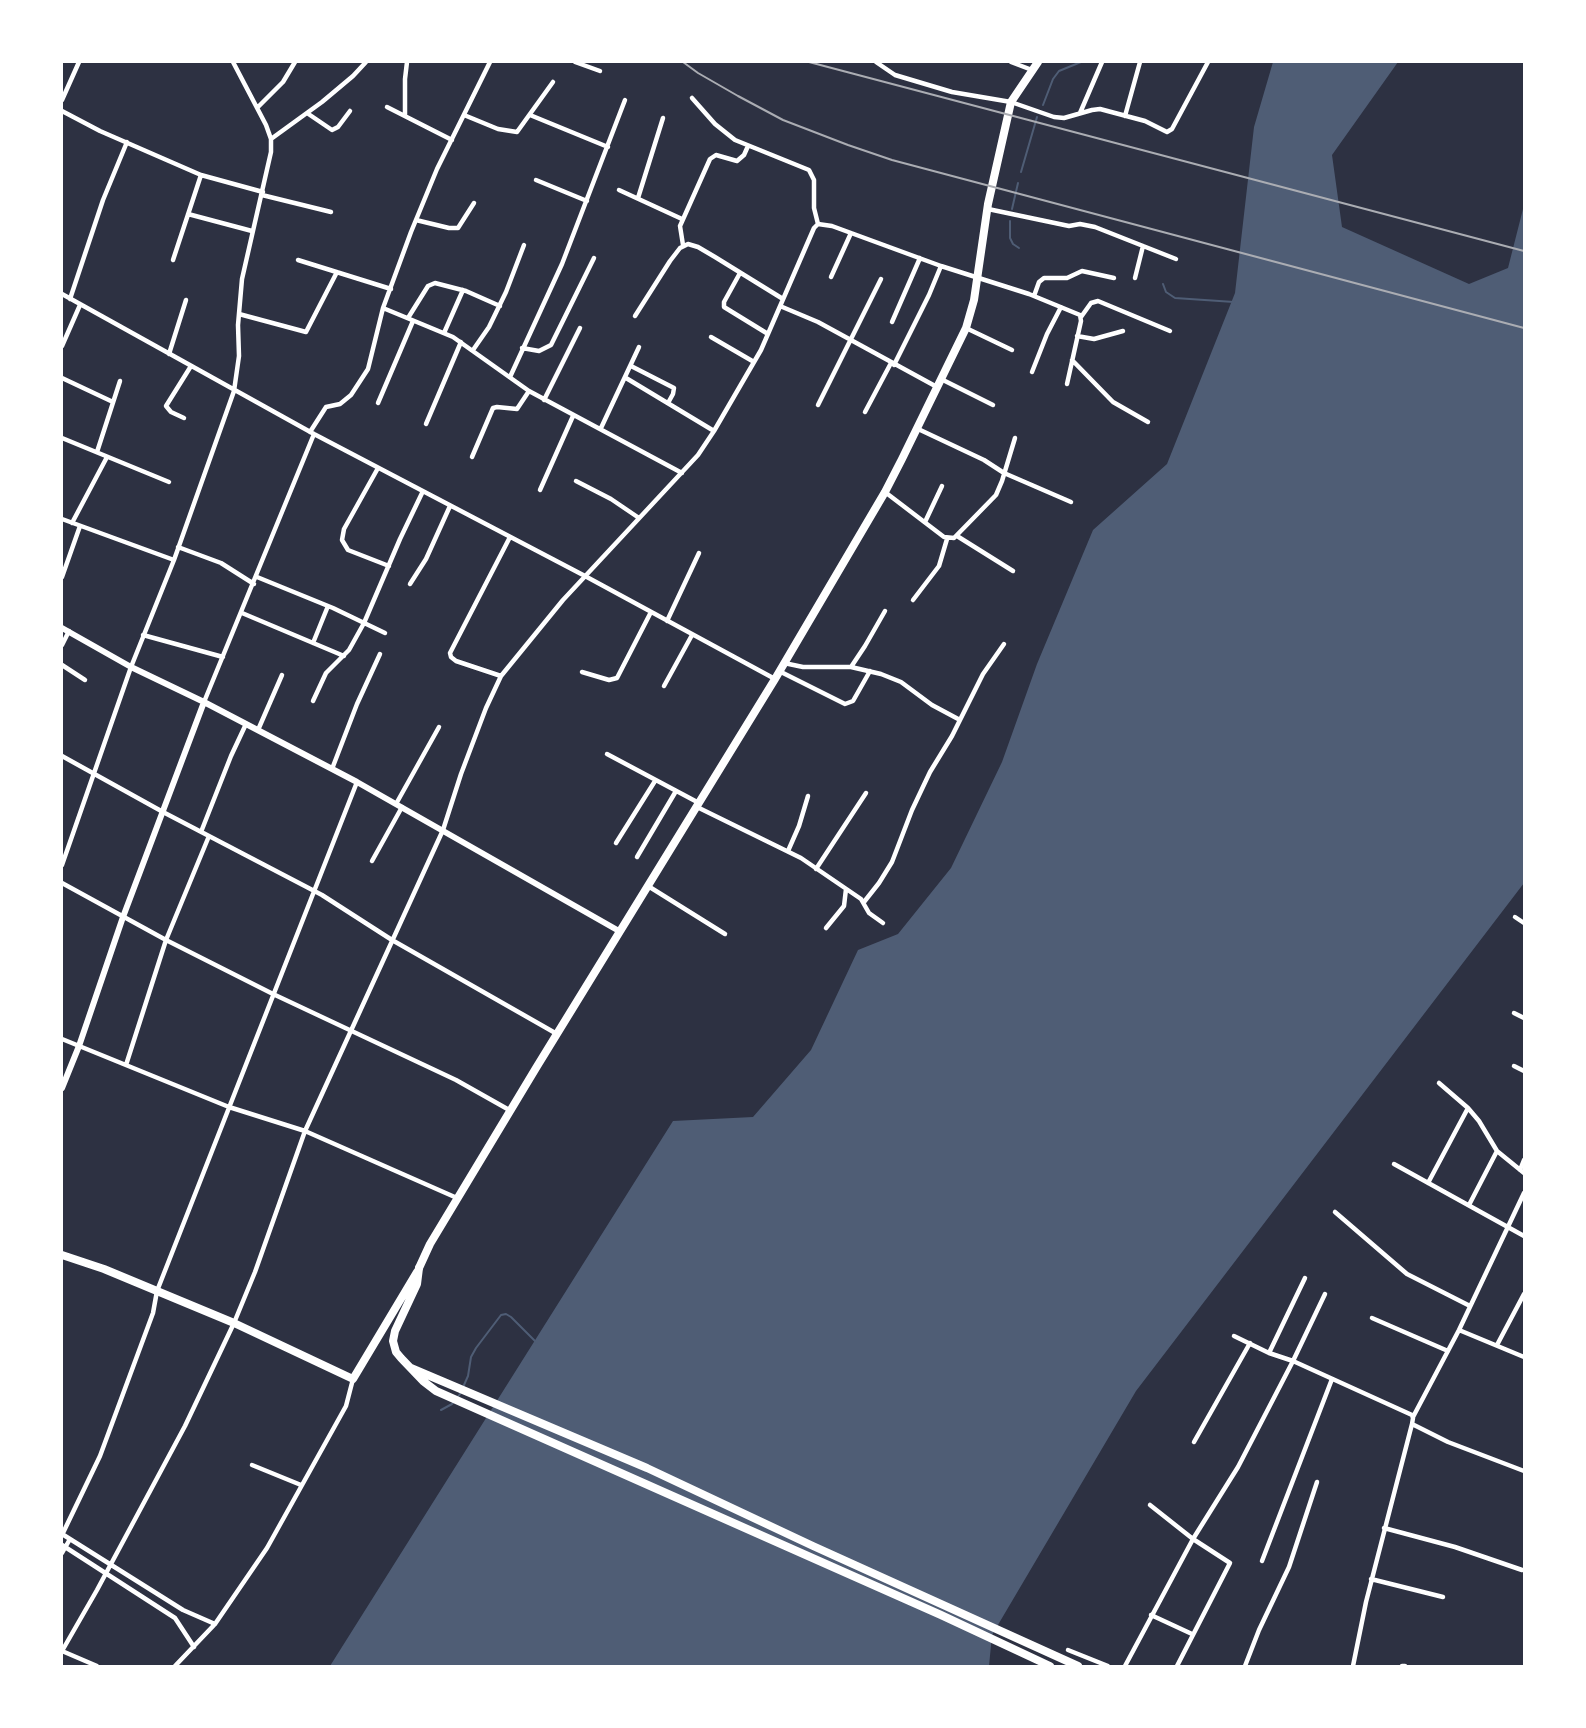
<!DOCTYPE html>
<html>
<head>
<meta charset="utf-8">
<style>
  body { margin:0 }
  #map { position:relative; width:1586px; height:1728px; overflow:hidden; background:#2d3142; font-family:Raleway,sans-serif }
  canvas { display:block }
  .frame { position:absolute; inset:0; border:63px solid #fff; pointer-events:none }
</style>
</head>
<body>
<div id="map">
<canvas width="1586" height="1728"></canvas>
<div class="frame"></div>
</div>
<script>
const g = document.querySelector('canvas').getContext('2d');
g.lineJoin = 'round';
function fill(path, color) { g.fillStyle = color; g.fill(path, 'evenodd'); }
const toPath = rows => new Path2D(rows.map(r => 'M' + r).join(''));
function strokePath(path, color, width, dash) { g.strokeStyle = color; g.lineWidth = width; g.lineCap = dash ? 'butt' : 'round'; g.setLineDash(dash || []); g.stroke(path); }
fill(toPath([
  [1273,62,1398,62,1332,155,1342,227,1469,284,1508,268,1524,205,1524,883,1136,1391,992,1635,989,1666,330,1666,673,1121,753,1117,811,1050,858,950,898,934,951,868,1002,762,1037,664,1093,530,1167,464,1235,293,1254,127]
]), '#4f5d75');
strokePath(toPath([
  [1043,105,1053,79,1059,71,1081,62],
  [1021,172,1037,117],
  [1012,209,1018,183],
  [1010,221,1010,238,1013,244,1019,248],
  [1163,284,1166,292,1175,298,1234,302],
  [441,1410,452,1404,460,1394,468,1376,471,1357,476,1348,501,1315,506,1314,511,1317,537,1343]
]), '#4f5d75', 2);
strokePath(toPath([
  [575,62,600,71],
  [876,62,895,75,952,92,1011,102,1054,117,1064,118,1092,110,1100,109,1145,121,1167,132,1172,129,1208,62],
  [1011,62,1032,70],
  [692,98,715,124,735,140,809,170,814,180,814,208,818,224],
  [62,100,79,62],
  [387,107,452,140],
  [257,108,283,82,295,62],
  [62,111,100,131,201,175,263,192],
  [307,113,332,130,338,127,350,111],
  [1080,113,1102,62],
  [405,115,405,79,407,62],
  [464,115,498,129,517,132,553,82],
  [530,115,608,147],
  [1125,116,1140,62],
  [271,139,322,102,353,76,366,62],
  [536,180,587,201],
  [619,190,682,219],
  [262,195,331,212],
  [638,198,663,118],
  [988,209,1069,226,1080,224,1095,227,1176,259],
  [188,214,252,231],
  [416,220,449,228,458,228,474,203],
  [683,245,680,226,710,159,716,155,737,161,744,155,748,146],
  [173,260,201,175],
  [298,260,391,289],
  [740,273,724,302,724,307,768,334],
  [831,277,851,233],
  [1135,278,1143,246],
  [62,294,314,434,585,576,775,679],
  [1034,296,1039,282,1044,278,1067,278,1082,271,1114,278],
  [70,299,103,200,127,142],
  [780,306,818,322,937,387],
  [383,308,453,337,529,391,682,473],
  [239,314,306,332,337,272],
  [635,316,670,261,680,248,688,244,698,247,715,257,783,299],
  [1081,317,1091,303,1098,301,1170,331],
  [408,318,428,286,435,283,466,291,500,306],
  [892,322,920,258],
  [966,328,1012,350],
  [444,333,463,290],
  [1077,336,1094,339,1123,331],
  [711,337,754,362],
  [62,346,80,305],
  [522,348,539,351,551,345,594,258],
  [473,350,489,327,506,292,524,245],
  [169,354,186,300],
  [1072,360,1113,402,1148,422],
  [894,365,929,295,941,266],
  [631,366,674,388,673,394,668,403],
  [1032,372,1047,334,1061,307],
  [510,377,562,264,625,100],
  [62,378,113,402],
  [626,378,714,431],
  [941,379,993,405],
  [544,400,580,328],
  [378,403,413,321],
  [818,405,881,279],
  [865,412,891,363],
  [184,418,171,412,166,406,191,366],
  [426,424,461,342],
  [601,428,639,347],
  [916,428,984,460,1004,473,1071,502],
  [310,432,326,407,340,404,351,395,368,369,383,308,411,232,437,169,490,62],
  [62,438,169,482],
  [97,452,120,381],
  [472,457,493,408,497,407,517,409,529,391],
  [378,468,344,529,342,540,348,550,389,566],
  [576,481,611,499,639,518],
  [540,490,573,416],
  [885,492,944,537,954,538,996,495,1002,481,1015,438],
  [62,519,174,560],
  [925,522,942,486],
  [72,523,107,457],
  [957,536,1013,571],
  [178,547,221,563,254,584],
  [62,577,80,526],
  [257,577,333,608,385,633],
  [410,584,426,559,450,506],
  [913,600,939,566,947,539],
  [242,613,344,656],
  [667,621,699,553],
  [143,635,223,657],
  [313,643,328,606],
  [62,645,69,631],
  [784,663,803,667,851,667,881,674,901,682,932,705,960,720],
  [62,665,85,680],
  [851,667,865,646,885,611],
  [779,671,845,704,853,701,870,671],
  [582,672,609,680,617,678,651,612],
  [501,676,456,661,451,657,450,653,510,537],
  [664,686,692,635],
  [313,701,326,673,349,650,364,623,400,539,423,491],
  [204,702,314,434],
  [258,730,282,675],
  [607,754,699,803],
  [62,756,163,812,322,895,392,940,557,1034],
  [332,769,357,704,380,654],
  [396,804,439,727],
  [697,807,801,858,861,899,869,913,883,923],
  [201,832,231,756,246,724],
  [616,843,655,781],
  [788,851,799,826,808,796],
  [637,857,676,791],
  [372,861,402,807],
  [62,865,131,667,174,560,234,391,239,356,238,325,242,279,271,152,271,139,266,125,233,62],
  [816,869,866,793],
  [62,883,166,940,273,994,456,1080,511,1111],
  [648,886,725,934],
  [864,902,879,883,892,862,912,810,930,772,952,736,983,674,1004,644],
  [1515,917,1524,923],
  [826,928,844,906,846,889],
  [1514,1013,1524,1018],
  [62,1039,229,1107,305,1131,457,1198],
  [126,1065,166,940,209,836],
  [1514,1066,1524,1071],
  [1439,1083,1468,1108,1479,1121,1497,1151,1524,1173],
  [1394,1164,1524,1236],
  [1520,1170,1524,1160],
  [1428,1183,1468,1108],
  [1469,1205,1497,1151],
  [1335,1212,1407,1274,1470,1306],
  [1372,1318,1448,1351],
  [1459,1330,1524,1357],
  [1234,1336,1269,1353,1293,1361,1412,1415,1413,1418,1412,1424,1448,1442,1524,1471],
  [1497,1345,1524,1294],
  [1269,1353,1305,1278],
  [1413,1417,1459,1330,1524,1193],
  [1194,1442,1250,1343],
  [252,1465,301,1485],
  [1150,1505,1193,1539,1230,1563,1177,1666],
  [1384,1528,1455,1547,1522,1570],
  [62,1534,183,1610,215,1624],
  [62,1535,100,1456,153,1313,157,1291,357,782],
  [62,1545,175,1618,194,1647],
  [62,1553,70,1539],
  [1262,1561,1332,1379],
  [1371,1579,1443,1597],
  [1151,1615,1192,1634],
  [1068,1650,1108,1666],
  [62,1651,97,1590,185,1426,234,1323,255,1272,305,1131,443,830,461,774,486,708,501,676,563,600,698,455,714,431,761,350,814,228,818,224,832,226,941,266,1029,294,1080,315,1081,321,1067,384],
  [62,1651,97,1666],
  [175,1666,215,1624,267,1548,346,1406,353,1379],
  [1125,1666,1193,1539,1238,1467,1293,1361,1325,1294],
  [1245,1666,1259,1630,1289,1567,1317,1482],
  [1353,1666,1366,1602,1412,1424],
  [1402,1666,1405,1666]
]), '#fff', 4.5);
strokePath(toPath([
  [62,628,131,667,204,702,357,782,619,931],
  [62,1088,79,1046,123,917,204,702]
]), '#fff', 6);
strokePath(toPath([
  [419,1268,430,1244,536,1068,775,679,885,492,902,459,966,328,974,300,988,204,1011,102,1038,62]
]), '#fff', 8);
strokePath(toPath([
  [62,1255,104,1269,234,1323,353,1379,417,1272],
  [419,1268,417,1284,395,1331,393,1341,396,1352,401,1358,423,1381,436,1391,941,1615,1050,1666],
  [411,1368,647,1468,813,1546,1078,1666]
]), '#fff', 8);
strokePath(toPath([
  [683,62,698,73,738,96,783,120,848,145,892,160,1524,328],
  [809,62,1524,251]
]), '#abadb3', 2);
</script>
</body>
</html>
